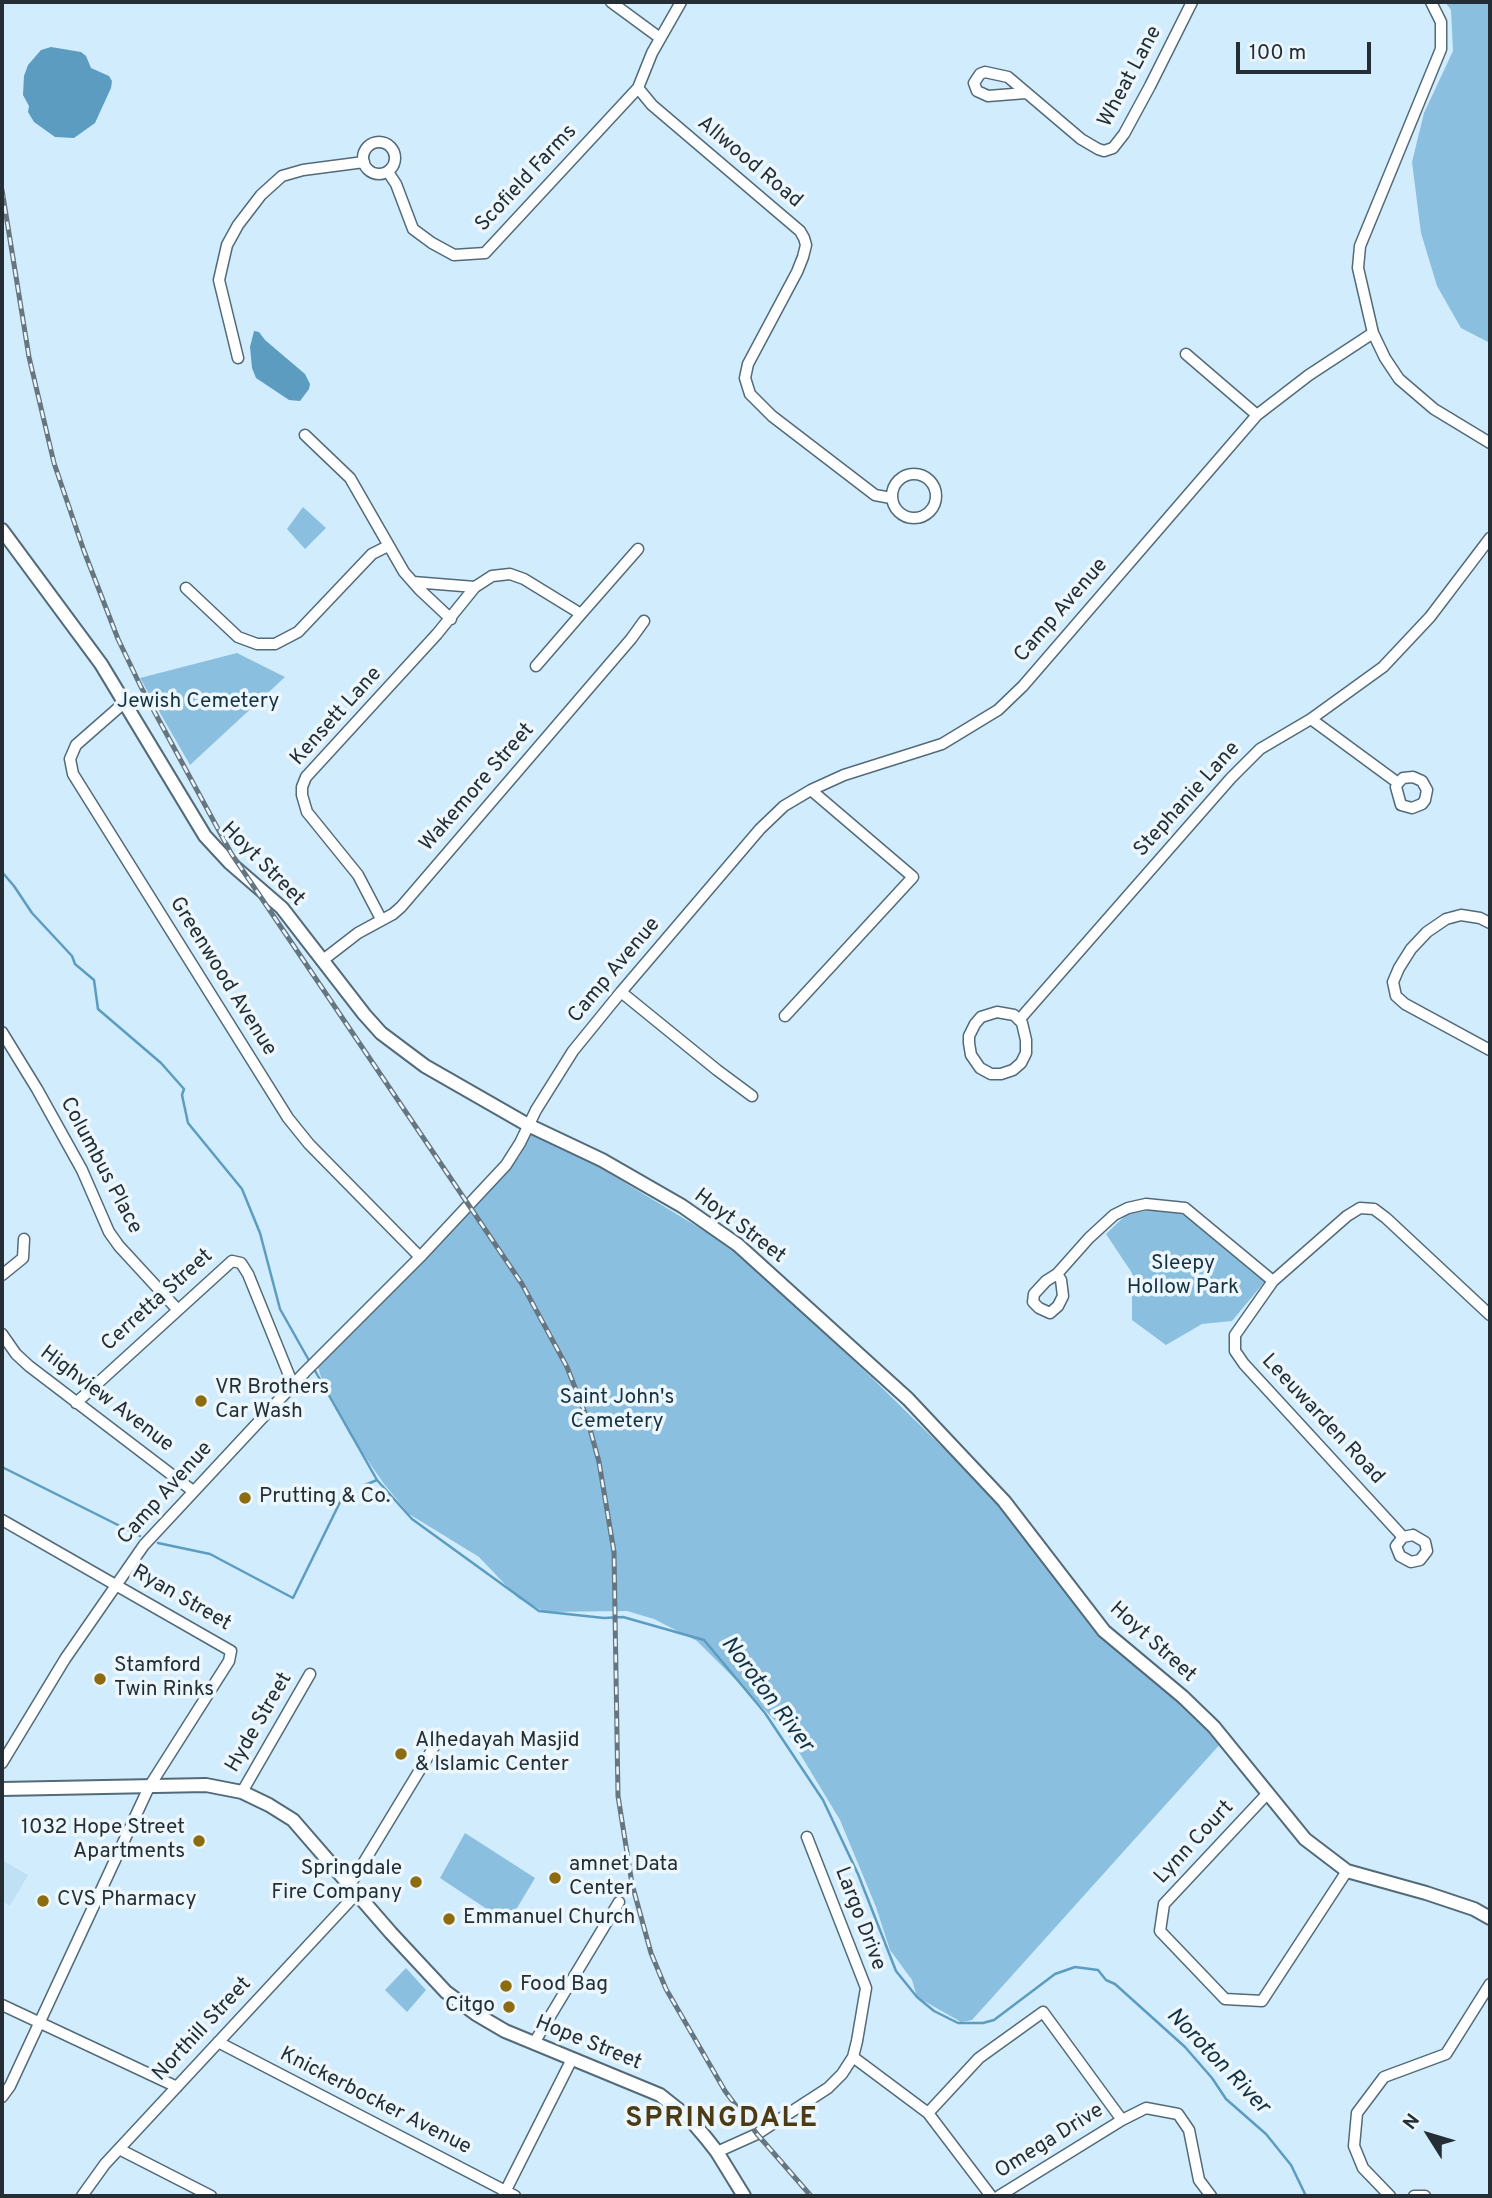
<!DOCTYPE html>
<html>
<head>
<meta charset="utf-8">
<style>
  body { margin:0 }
  #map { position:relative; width:1492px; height:2198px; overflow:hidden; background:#d1ecfd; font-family:Overpass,sans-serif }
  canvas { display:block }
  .frame { position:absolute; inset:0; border:4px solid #242e34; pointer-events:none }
  .north { position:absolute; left:1394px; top:2100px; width:70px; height:70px; -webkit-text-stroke:5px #ecf6fd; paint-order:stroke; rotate:307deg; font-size:19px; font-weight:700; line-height:28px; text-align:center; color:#242e34 }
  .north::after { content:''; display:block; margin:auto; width:24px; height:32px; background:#242e34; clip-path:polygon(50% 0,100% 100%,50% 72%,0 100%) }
  .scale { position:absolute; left:1236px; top:42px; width:135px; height:32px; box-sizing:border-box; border:4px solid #242e34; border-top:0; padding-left:9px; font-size:21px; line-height:24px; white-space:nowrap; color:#242e34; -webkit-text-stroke:5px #ecf6fd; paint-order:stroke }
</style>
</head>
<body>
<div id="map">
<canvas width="1492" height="2198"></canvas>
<div class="frame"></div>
<div class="north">N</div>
<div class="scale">100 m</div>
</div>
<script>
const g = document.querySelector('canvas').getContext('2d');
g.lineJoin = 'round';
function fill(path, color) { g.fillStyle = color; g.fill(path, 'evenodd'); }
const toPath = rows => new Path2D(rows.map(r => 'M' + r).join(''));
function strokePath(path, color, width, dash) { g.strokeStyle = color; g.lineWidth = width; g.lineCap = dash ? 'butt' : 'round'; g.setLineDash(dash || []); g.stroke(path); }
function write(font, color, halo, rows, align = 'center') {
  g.font = font + ' Overpass,sans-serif'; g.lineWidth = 7; g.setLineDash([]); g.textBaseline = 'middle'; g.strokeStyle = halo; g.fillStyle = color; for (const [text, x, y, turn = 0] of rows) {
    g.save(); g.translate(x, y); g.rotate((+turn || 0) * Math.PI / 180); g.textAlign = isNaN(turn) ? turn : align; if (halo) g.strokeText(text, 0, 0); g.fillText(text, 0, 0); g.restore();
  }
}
fill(toPath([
  [2,1860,28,1875,10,1906,2,1901]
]), '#bfe0f5');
fill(toPath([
  [1445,2,1490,2,1490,343,1461,328,1437,286,1421,233,1412,162,1424,113,1453,51,1451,10],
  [303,507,326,528,305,549,287,529],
  [237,653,285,677,190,765,140,678],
  [532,1132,589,1161,736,1250,870,1376,991,1495,1011,1515,1076,1607,1116,1641,1222,1742,972,2020,961,2022,917,1997,912,1980,890,1950,876,1907,840,1820,788,1734,733,1677,697,1641,654,1619,627,1611,545,1612,518,1598,479,1557,409,1514,384,1484,350,1435,321,1377,317,1364,393,1290,519,1157],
  [1151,1210,1177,1212,1188,1217,1266,1280,1232,1321,1202,1324,1166,1345,1132,1320,1132,1273,1106,1234,1127,1214],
  [465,1833,535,1878,508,1923,440,1878],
  [406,1968,426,1990,407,2012,385,1990]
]), '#8abfe0');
fill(toPath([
  [51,47,81,52,86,56,91,68,109,76,112,81,111,88,95,123,74,138,55,137,34,122,28,112,29,106,23,95,24,76,28,65,41,50],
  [254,331,259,332,265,340,305,374,310,384,309,389,300,401,289,400,256,378,252,368,250,347]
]), '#5c9cc1');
strokePath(toPath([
  [2,872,14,886,32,913,72,956,75,964,94,980,98,1009,161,1063,184,1089,182,1095,188,1123,242,1189,260,1233,280,1309,311,1364],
  [314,1369,377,1480,412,1519,539,1611,604,1618,623,1617,704,1640,765,1713,823,1800,858,1874,896,1971,917,1997,934,2011,958,2023,983,2023,994,2020,1055,1974,1075,1967,1098,1970,1106,1980,1115,1984,1185,2047,1212,2078,1226,2099,1266,2134,1291,2165,1306,2196],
  [2,1467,140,1536],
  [365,1485,377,1480],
  [158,1543,210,1554,293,1598,344,1494,350,1492]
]), '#5c9cc1', 2.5);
const minor = toPath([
  [611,2,660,38],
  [1431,2,1441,22,1441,49,1360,246,1358,268,1373,333,1385,358,1399,379,1434,409,1490,443],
  [638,88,652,105,800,231,804,238,806,245,803,257,797,272,748,364,745,378,750,394,772,416,875,495,891,498],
  [1026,93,988,96,977,91,974,83,980,74,985,72,1008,77,1081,139,1098,149,1104,151,1113,148,1124,134,1150,86,1192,2],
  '363 158a16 16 0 1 1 32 0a16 16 0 1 1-32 0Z',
  [388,172,396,184,413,229,432,243,454,255,485,253,638,88,652,53,681,2],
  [1186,354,1257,415],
  [238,358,219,280,227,245,238,225,261,195,282,176,303,170,364,162],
  [305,435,350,478,404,572,419,589,451,619],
  '892 496a22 22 0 1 1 44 0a22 22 0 1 1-44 0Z',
  [413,582,475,587],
  [186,588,238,637,257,644,275,644,298,632,372,554,388,546],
  [581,614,638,549],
  [125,702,76,745,70,759,73,774,288,1118,309,1144,420,1257],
  [1311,719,1398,783,1403,778,1413,777,1422,781,1427,790,1425,800,1422,804,1412,808,1401,805,1396,787,1398,783],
  [381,919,358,875,307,812,302,795,302,787,306,777,437,634,475,587,492,576,510,574,524,579,581,614,536,666],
  [1490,923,1480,918,1461,915,1446,919,1427,932,1411,949,1399,968,1393,982,1396,996,1405,1004,1490,1050],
  [323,960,358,933,393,914,401,907,631,639,644,621],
  [621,992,717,1070,752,1096],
  [997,1012,1014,1015,1022,1023,1026,1040,1026,1053,1021,1063,1013,1070,1001,1074,991,1074,980,1068,971,1055,969,1043,969,1036,975,1024,981,1017,997,1012],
  [785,1016,913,877,811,790],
  [1019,1020,1231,778,1260,749,1311,719,1383,667,1430,617,1490,538],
  [2,1032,37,1089,82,1170,109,1232,119,1246,177,1309],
  [1057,1274,1089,1238,1114,1215,1128,1208,1146,1204,1185,1208,1273,1281],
  [1057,1274,1061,1280,1063,1296,1058,1306,1050,1313,1039,1308,1033,1302,1034,1294,1046,1281,1057,1274],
  [2,1275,23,1258,24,1239],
  [2,1334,16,1354,29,1366,193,1491],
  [76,1403,232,1261,241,1263,248,1274,293,1385],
  [2,1520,231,1651,229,1661,149,1787,10,2086,2,2097],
  [1413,1535,1425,1542,1427,1551,1420,1560,1411,1562,1400,1556,1396,1546,1403,1537,1413,1535],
  [1403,1537,1244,1364,1235,1351,1235,1335,1273,1281,1347,1216,1360,1208,1374,1209,1386,1218,1490,1315],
  [2,1763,65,1659,144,1545,305,1372,420,1257,506,1165,520,1143,536,1110,573,1051,621,992,760,829,784,806,811,790,844,775,942,744,998,710,1023,686,1257,415,1309,375,1373,333],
  [242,1792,310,1674],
  [1267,1794,1164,1904,1160,1931,1225,1999,1262,2001,1347,1871],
  [350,1885,435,1745],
  [2,2005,177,2087],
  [218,2042,515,2196],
  [534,2043,619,1902],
  [853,2057,928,2113,991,2196],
  [928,2113,979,2058,1043,2012,1122,2120],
  [119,2149,211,2196],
  [717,2152,757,2134,828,2088,842,2074,853,2057,857,2041,866,1988,807,1837],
  [82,2196,105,2164,357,1893],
  [503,2196,572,2059],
  [999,2196,1122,2120,1146,2108,1178,2114,1189,2130,1199,2180,1211,2196],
  [1390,2196,1363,2168,1354,2146,1357,2113,1384,2077,1446,2054,1490,1984],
  [1414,2196,1425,2196]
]);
const major = toPath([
  [2,530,101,664,205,836,230,863,282,908,364,1014,381,1033,425,1066,528,1125,602,1160,682,1206,738,1245,908,1399,1004,1501,1104,1631,1183,1697,1214,1727,1305,1839,1347,1871,1426,1893,1474,1909,1490,1918],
  [2,1789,206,1785,242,1792,269,1805,293,1820,391,1933,446,1992,476,2014,505,2031,660,2095,689,2118,706,2138,717,2152,744,2196]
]);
strokePath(minor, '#536a79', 13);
strokePath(major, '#536a79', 16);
strokePath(minor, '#fff', 10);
strokePath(major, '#fff', 12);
const rail = toPath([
  [2,190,29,357,54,463,84,551,118,639,141,687,231,853,522,1284,567,1367,587,1418,599,1462,614,1552,618,1796,632,1884,651,1953,666,1989,725,2091,757,2134,811,2196]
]);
strokePath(rail, '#667680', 5);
strokePath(rail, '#ecf6fd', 2.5, [8]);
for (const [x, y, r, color] of [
  [201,1401,7,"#8d6c0f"],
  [245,1498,7,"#8d6c0f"],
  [100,1679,7,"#8d6c0f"],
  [401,1754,7,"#8d6c0f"],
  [199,1841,7,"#8d6c0f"],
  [555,1878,7,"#8d6c0f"],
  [416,1882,7,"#8d6c0f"],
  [43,1901,7,"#8d6c0f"],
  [449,1919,7,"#8d6c0f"],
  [506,1986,7,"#8d6c0f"],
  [509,2007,7,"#8d6c0f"]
]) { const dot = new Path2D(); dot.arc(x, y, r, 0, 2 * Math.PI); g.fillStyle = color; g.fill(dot); strokePath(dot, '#ecf6fd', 2.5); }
write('21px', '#242e34', '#ecf6fd', [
  ["Wheat Lane",1131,77,-62],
  ["Allwood Road",749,163,40],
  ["Scofield Farms",527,179,-47],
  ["Camp Avenue",1062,611,-49],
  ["Kensett Lane",337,717,-48],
  ["Wakemore Street",478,788,-49],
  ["Stephanie Lane",1188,800,-48],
  ["Hoyt Street",262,865,45],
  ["Camp Avenue",615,971,-50],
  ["Greenwood Avenue",222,977,58],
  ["Columbus Place",100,1166,62],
  ["Hoyt Street",739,1227,37],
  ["Cerretta Street",158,1301,-42],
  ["Highview Avenue",106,1400,37],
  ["Leeuwarden Road",1322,1420,47],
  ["Camp Avenue",166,1494,-48],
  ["Ryan Street",181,1599,30],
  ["Hoyt Street",1152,1643,42],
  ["Hyde Street",260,1723,-60],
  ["Lynn Court",1195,1843,-47],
  ["Largo Drive",859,1919,69],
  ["Northill Street",203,2030,-47],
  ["Hope Street",588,2044,22],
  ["Knickerbocker Avenue",375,2102,27],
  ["Omega Drive",1050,2142,-32]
]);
write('21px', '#153243', '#ecf6fd', [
  ["Jewish Cemetery",198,703],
  ["Sleepy",1183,1265],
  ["Hollow Park",1183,1289],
  ["Saint John's",617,1399],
  ["Cemetery",617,1423]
]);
write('21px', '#242e34', '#ecf6fd', [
  ["VR Brothers",215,1389],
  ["Car Wash",215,1413],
  ["Prutting & Co.",259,1498],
  ["Stamford",114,1667],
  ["Twin Rinks",114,1691],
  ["Alhedayah Masjid",415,1742],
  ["& Islamic Center",415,1766],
  ["1032 Hope Street",185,1829,"right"],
  ["Apartments",185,1853,"right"],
  ["amnet Data",569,1866],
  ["Center",569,1890],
  ["Springdale",402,1870,"right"],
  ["Fire Company",402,1894,"right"],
  ["CVS Pharmacy",57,1901],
  ["Emmanuel Church",463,1919],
  ["Food Bag",520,1986],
  ["Citgo",495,2007,"right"]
], 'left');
write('italic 23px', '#143142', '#ecf6fd', [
  ["Noroton River",766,1695,53],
  ["Noroton River",1217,2062,46]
]);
g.letterSpacing = '2px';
write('bold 28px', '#4c3b14', '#ecf6fd', [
  ["SPRINGDALE",722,2120]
]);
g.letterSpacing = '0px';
</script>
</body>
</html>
